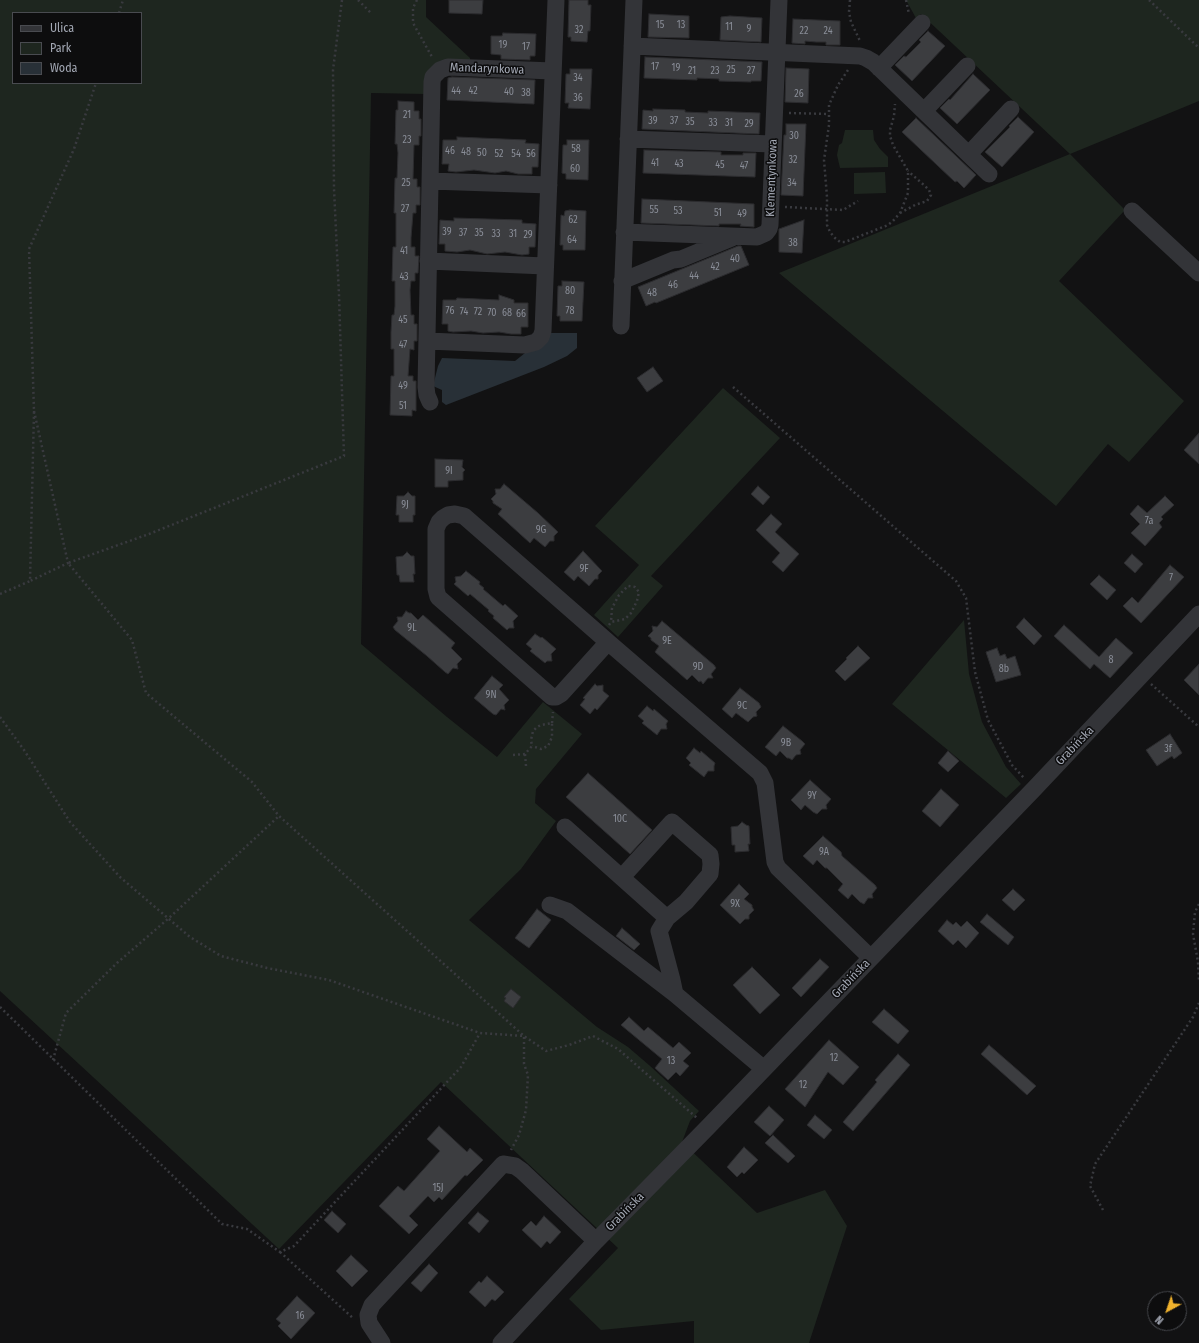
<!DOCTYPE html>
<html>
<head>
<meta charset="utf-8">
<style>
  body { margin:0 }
  #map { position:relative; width:1199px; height:1343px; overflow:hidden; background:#121213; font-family:"Fira Sans Condensed",sans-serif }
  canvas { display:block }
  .legend { position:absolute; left:12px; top:12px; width:130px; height:72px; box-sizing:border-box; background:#0d0d0e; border:1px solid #494b50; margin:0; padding:5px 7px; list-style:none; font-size:12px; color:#a3a8b4 }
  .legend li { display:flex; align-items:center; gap:8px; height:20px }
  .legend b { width:20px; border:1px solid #494b50 }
  .north { position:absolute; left:1147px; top:1291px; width:40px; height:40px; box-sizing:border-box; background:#0d0d0e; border:1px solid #494b50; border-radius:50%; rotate:220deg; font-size:11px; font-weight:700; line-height:16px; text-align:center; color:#a3a8b4 }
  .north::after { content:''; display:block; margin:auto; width:14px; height:18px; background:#f0b22d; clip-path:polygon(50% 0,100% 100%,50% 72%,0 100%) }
</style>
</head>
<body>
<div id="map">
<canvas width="1199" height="1343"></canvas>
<ul class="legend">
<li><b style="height:5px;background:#333438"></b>Ulica</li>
<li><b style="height:11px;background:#1e261f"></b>Park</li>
<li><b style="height:11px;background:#283037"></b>Woda</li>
</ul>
<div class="north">N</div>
</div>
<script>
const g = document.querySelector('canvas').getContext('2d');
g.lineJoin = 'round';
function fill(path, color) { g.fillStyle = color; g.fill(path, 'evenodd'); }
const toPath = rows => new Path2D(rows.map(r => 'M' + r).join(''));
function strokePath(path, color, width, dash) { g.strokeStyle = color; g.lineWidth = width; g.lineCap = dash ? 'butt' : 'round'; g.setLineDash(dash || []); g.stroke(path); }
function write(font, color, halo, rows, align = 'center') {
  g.font = font + ' "Fira Sans Condensed",sans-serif'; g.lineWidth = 3; g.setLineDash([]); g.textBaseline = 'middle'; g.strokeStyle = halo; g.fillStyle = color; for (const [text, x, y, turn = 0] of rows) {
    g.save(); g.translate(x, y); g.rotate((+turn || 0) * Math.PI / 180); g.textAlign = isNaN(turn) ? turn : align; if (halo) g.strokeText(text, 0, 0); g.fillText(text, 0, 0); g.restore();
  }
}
fill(toPath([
  [0,0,426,0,426,17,470,58,470,62,447,62,426,94,371,93,361,644,447,717,497,757,543,702,582,734,536,789,535,803,556,821,521,869,469,920,597,1027,628,1047,649,1065,699,1111,690,1121,682,1142,757,1213,825,1190,847,1226,809,1343,694,1343,694,1321,601,1330,569,1299,618,1248,441,1082,279,1249,0,991],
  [13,13,141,13,141,83,13,83],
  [906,0,1199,0,1199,101,1070,154,1125,210,1059,281,1184,401,1129,462,1108,444,1056,506,779,273,1070,154,921,14,917,20],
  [845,130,873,130,874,140,880,149,888,157,888,167,840,168,837,155,839,145,842,143],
  [885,172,886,193,854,194,854,173],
  [723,388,780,438,651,576,663,586,618,637,594,615,639,565,595,526],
  [964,620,969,674,982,722,1006,767,1021,784,1006,798,892,704]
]), '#1e261f');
fill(toPath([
  [550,333,577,333,577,348,567,356,544,367,446,405,442,402,442,390,433,386,438,366,442,358,515,361]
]), '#283037');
const building = toPath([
  [449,0,483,0,482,14,449,13,449,0],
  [569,0,588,0,588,5,591,5,590,31,588,31,587,42,571,41,571,37,568,37,569,0],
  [649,14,689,16,689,38,648,37,649,14],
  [730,16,762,18,761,42,720,40,721,17,730,16],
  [793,19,840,21,840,45,826,45,826,42,816,42,805,41,805,44,792,43,793,19],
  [928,31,945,46,912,81,895,65,904,56,906,57,921,42,919,40,928,31],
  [503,33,536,34,535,56,530,56,530,60,501,59,501,55,491,54,491,36,502,36,503,33],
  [645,57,762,62,761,81,751,81,751,82,719,81,719,79,697,78,697,80,644,78,645,57],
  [786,68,809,69,808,103,785,102,786,68],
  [570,69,592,69,590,109,568,108,569,103,565,103,566,74,570,74,570,69],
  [973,74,990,90,957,124,940,108,949,99,950,100,973,74],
  [452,77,535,80,534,104,447,100,448,78,452,77],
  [398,101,414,102,414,111,419,111,419,119,421,119,421,136,419,136,419,145,414,145,413,179,417,179,417,187,420,187,420,205,416,205,416,213,413,213,411,238,411,247,415,247,415,256,419,256,418,273,415,273,415,281,411,281,410,290,411,315,414,315,414,324,417,324,417,341,414,341,414,350,410,349,408,376,413,376,413,381,416,381,416,411,412,410,412,416,390,415,391,376,394,376,394,349,391,349,391,332,392,315,394,315,395,306,395,281,392,281,393,247,396,247,396,213,394,213,395,178,397,178,398,153,397,144,395,144,396,110,398,110,398,101],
  [653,109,685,110,685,112,708,113,708,111,760,113,759,134,642,129,643,110,653,111,653,109],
  [1018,117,1034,132,1002,167,985,152,1010,127,1009,126,1018,117],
  [916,118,976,175,964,188,957,181,955,182,902,132,916,118],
  [786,124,806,124,803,196,781,195,784,135,786,135,786,124],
  [457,137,526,140,525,143,539,144,538,167,532,167,532,174,518,174,506,171,495,173,474,170,456,172,448,171,449,164,442,164,443,140,457,140,457,137],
  [567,140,589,140,588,180,566,179,566,174,562,173,563,145,567,145,567,140],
  [644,150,721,152,721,155,743,155,743,153,756,153,755,177,643,173,644,150],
  [642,199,754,204,754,227,740,226,741,224,719,224,719,226,641,223,642,199],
  [570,210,586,211,585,250,563,250,563,245,560,245,561,215,564,216,565,211,570,210],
  [454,218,522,220,522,223,536,224,535,247,529,247,529,254,522,255,505,252,487,254,470,250,457,252,445,251,445,244,439,244,440,220,454,221,454,218],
  [804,220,802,253,779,252,779,229,804,220],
  [738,246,741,246,749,265,656,303,655,302,646,306,638,287,738,246],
  [562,281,584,282,582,321,560,321,560,316,557,316,558,286,562,286,562,281],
  [499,295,514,300,514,303,528,303,528,327,521,327,521,334,511,334,499,332,483,333,471,331,453,332,448,331,448,324,442,324,443,300,456,300,457,298,499,300,499,295],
  [653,367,663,381,647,392,637,378,653,367],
  [1199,433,1199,464,1184,450,1199,433],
  [435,459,463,460,462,467,465,470,463,472,463,480,448,481,448,487,435,487,435,459],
  [504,484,538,513,558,532,554,536,554,541,550,541,545,547,534,538,530,543,498,514,502,509,493,503,493,501,491,499,496,494,495,489,500,489,504,484],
  [758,486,770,497,763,505,751,494,758,486],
  [408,492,412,496,415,496,415,515,413,515,413,522,399,522,399,515,396,515,397,496,404,496,408,492],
  [1165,496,1174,505,1161,517,1163,519,1159,523,1162,527,1145,546,1131,533,1140,524,1130,514,1138,505,1147,513,1165,496],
  [771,514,782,524,775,532,799,554,783,572,772,562,780,553,756,530,771,514],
  [583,551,602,571,598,575,598,579,595,579,589,586,578,576,574,581,564,572,583,551],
  [407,552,411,556,414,556,415,574,413,574,414,582,400,582,399,575,397,575,396,557,403,556,407,552],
  [1132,554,1143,564,1135,573,1124,563,1132,554],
  [1170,565,1184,577,1141,623,1123,606,1132,597,1138,603,1170,565],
  [466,571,480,582,479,584,484,588,483,589,503,606,505,604,518,616,513,621,514,628,509,628,507,630,493,618,494,616,488,611,489,610,470,594,468,596,454,584,456,582,455,577,461,576,466,571],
  [1099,575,1116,590,1107,600,1090,584,1099,575],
  [406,611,409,613,411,613,418,620,423,615,455,643,451,648,462,659,457,664,458,669,453,668,448,674,445,672,427,656,395,630,393,627,398,621,397,617,402,617,406,611],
  [1024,618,1042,636,1034,645,1016,627,1024,618],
  [662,621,714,665,716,668,711,674,713,678,708,678,703,684,701,681,699,682,692,675,687,680,655,652,659,646,651,640,651,638,648,636,653,631,652,626,657,627,662,621],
  [1064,625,1099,657,1116,638,1133,653,1110,678,1094,664,1090,669,1054,636,1064,625],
  [535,634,541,638,542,637,556,649,551,654,552,661,547,661,545,663,530,651,532,649,526,644,535,634],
  [858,646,870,658,845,681,835,671,847,659,846,658,858,646],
  [997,648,1000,656,1005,654,1007,659,1015,656,1021,675,996,682,986,652,997,648],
  [1199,664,1199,695,1184,680,1199,664],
  [492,676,503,685,499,689,509,700,504,705,505,710,501,709,496,715,493,714,474,698,492,676],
  [595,684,597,686,603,685,603,691,609,696,597,710,595,708,590,714,580,705,585,699,583,698,595,684],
  [740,688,759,703,761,707,756,712,757,716,753,717,748,722,736,713,732,718,722,709,740,688],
  [647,706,653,711,654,709,668,721,666,724,667,729,661,729,657,735,642,723,644,721,638,716,647,706],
  [783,726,802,741,805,744,800,750,801,754,796,755,792,760,789,758,787,758,780,751,776,756,765,747,783,726],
  [1170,734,1182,753,1174,759,1172,756,1157,766,1146,750,1170,734],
  [694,748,700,753,701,751,715,763,714,766,714,771,708,771,704,777,689,765,691,763,686,758,694,748],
  [948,751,959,761,948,772,938,763,948,751],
  [588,773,652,830,630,854,566,797,588,773],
  [810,780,831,799,826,805,827,809,822,809,817,814,813,812,805,805,801,810,791,800,810,780],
  [941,789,959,805,940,827,922,811,941,789],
  [742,822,746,825,749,826,750,844,748,844,749,851,735,852,735,845,732,845,731,827,738,826,742,822],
  [823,836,841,852,842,856,875,885,877,888,872,894,873,898,868,898,864,904,860,902,852,894,848,899,838,890,843,884,827,868,825,868,817,860,813,865,803,856,823,836],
  [739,884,749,894,744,899,752,905,752,907,754,910,749,915,749,919,745,919,740,924,720,905,739,884],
  [1013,889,1025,900,1014,911,1002,900,1013,889],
  [537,909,551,920,529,948,515,938,537,909],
  [987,914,1014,937,1008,945,980,922,987,914],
  [947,920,953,925,956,922,961,927,967,921,979,933,966,948,958,940,953,945,938,931,947,920],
  [622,928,640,944,634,950,616,936,622,928],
  [820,959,829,967,801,997,792,988,820,959],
  [752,967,780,995,760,1014,733,985,752,967],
  [511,989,521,997,513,1008,504,1001,506,998,504,997,511,989],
  [884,1009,909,1031,898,1044,872,1022,884,1009],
  [629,1017,644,1031,648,1027,673,1048,679,1042,691,1053,683,1061,689,1066,680,1076,676,1072,668,1080,655,1068,662,1059,621,1025,629,1017],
  [829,1040,859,1067,843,1085,828,1072,805,1107,785,1089,829,1040],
  [989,1045,1036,1086,1027,1095,981,1054,989,1045],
  [898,1054,910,1065,853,1131,843,1122,877,1082,875,1080,898,1054],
  [769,1106,784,1120,770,1136,754,1122,769,1106],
  [815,1115,832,1130,824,1139,807,1125,815,1115],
  [439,1126,467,1152,470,1148,483,1160,467,1176,465,1175,442,1200,439,1197,434,1202,428,1196,409,1216,418,1225,409,1234,379,1206,398,1186,404,1191,440,1151,427,1139,439,1126],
  [773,1135,795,1156,788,1163,765,1143,773,1135],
  [744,1147,758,1160,744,1174,742,1172,737,1177,727,1167,744,1147],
  [332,1211,346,1224,338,1233,324,1220,332,1211],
  [478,1212,489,1221,479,1233,468,1223,478,1212],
  [544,1216,561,1232,550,1244,547,1241,541,1248,522,1230,531,1221,536,1226,544,1216],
  [351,1255,368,1271,352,1287,336,1271,351,1255],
  [429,1264,438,1273,421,1292,411,1283,429,1264],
  [487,1276,504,1292,495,1301,492,1299,485,1307,469,1292,479,1281,481,1283,487,1276],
  [297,1296,315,1313,291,1339,278,1326,281,1323,276,1319,297,1296]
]);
fill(building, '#3c3d40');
strokePath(building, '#2c2c2f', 1);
strokePath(toPath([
  [342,0,333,70,334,189,339,295,344,456,149,534,68,563,132,640,146,693,252,782,279,816,524,1036,524,1064,528,1075,526,1110,519,1135,511,1150],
  [358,0,372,14],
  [417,0,413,8,413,23,432,57],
  [850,0,849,12,851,22,860,41],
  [906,0,909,14],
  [1149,0,1199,48],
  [119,13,123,0],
  [848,70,838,85,829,105,829,125,824,160,827,197,827,225,830,232,835,238,840,242,845,242,888,225,893,221,900,213,908,193,908,171,893,145,890,136,890,130,894,116,895,104],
  [789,113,829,114],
  [785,207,843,210,858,201],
  [900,213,915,205,927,201,931,195,929,190,925,186,908,171],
  [733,387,956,581,966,598,975,672,988,720,1012,765,1024,778],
  [34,411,68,563,30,581,34,411,29,249,74,149,96,83],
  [0,594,30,581],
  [609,625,611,622,625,619,631,613,637,601,639,592,635,587,628,586,619,595,612,608,611,622],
  [1151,684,1199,727],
  [0,717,24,750,70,822,120,877,190,937,221,956,267,968,329,980,480,1033,524,1036,546,1051,569,1045,593,1036,618,1049,697,1118],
  [552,723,553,712],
  [513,755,525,754],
  [526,766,525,754,532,746,531,740,533,731,537,727,541,725,552,723,552,737,548,746,541,749,532,746],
  [1199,904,1195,912,1193,934,1198,962,1199,981],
  [0,1007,222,1224,247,1229,280,1252,294,1246,461,1067,480,1033],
  [53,1060,66,1013,117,963,169,918,279,816],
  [1103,1210,1090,1186,1095,1164,1193,1017,1199,1003],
  [280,1252,354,1319]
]), '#393a3f', 2.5, [2, 3]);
strokePath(toPath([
  [632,46,860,56,866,58,873,62,989,174],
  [879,68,922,23],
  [924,111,967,66],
  [628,139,773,144],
  [969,154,1011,109],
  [430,181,549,185],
  [1132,211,1199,273],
  [624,232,757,237,766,233,769,229,770,225,779,0],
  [428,261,545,266],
  [622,281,673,260,681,259,732,238],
  [621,326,634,0],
  [427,341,525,345,536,342,541,337,543,331,556,0],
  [430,402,427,395,426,387,432,82,433,77,440,70,448,67,553,71],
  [608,642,464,516,455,514,448,515,443,518,439,522,436,529,436,589,438,597,552,697,556,697,561,694,608,642,760,773,765,783,775,862,778,868,871,958],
  [565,827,667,918],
  [622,877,672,822,710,855,711,864,710,874,686,902,667,918,659,931,672,980,675,994,764,1069],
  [550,905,567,911,675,994],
  [382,1343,369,1323,368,1315,372,1305,503,1164,515,1166,522,1171,596,1241],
  [501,1343,596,1241,708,1127,1034,789,1199,614]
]), '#333438', 17);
write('10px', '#898d97', null, [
  ["15",660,25],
  ["13",681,25],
  ["11",729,27],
  ["9",749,29],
  ["32",579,30],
  ["22",804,31],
  ["24",828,31],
  ["19",503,45],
  ["17",526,47],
  ["17",655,67],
  ["19",676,68],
  ["25",731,70],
  ["21",692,71],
  ["23",715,71],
  ["27",751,71],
  ["34",578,78],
  ["44",456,91],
  ["42",473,91],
  ["40",509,92],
  ["38",526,93],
  ["26",799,94],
  ["36",578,98],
  ["21",407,115],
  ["39",653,121],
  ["37",674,121],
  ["35",690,122],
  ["33",713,123],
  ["31",729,123],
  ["29",749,124],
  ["30",794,136],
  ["23",407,140],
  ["58",576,149],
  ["46",450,151],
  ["48",466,152],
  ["50",482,153],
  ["52",499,154],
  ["54",516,154],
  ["56",531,154],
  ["32",793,160],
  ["41",655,163],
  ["43",679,164],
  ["45",720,165],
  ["47",744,166],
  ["60",575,169],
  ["25",406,183],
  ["34",792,183],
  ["27",405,209],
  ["55",654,210],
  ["53",678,211],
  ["51",718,213],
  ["49",742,214],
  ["62",573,220],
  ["39",447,232],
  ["37",463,233],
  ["35",479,233],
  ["33",496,234],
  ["31",513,234],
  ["29",528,235],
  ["64",572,240],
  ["38",793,243],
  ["41",404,251],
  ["40",735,259],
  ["42",715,267],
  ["44",694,276],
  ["43",404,277],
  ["46",673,285],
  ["80",570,291],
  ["48",652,293],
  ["76",450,311],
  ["78",570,311],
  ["74",464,312],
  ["72",478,312],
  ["70",492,313],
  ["68",507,313],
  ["66",521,314],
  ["45",403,320],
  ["47",403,345],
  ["49",403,386],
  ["51",403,406],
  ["9I",449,471],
  ["9J",405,505],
  ["7a",1149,521],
  ["9G",541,530],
  ["9F",584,569],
  ["7",1171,578],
  ["9L",412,628],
  ["9E",667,641],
  ["8",1111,660],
  ["9D",698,667],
  ["8b",1004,669],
  ["9N",491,695],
  ["9C",742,706],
  ["9B",786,743],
  ["3f",1168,749],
  ["9Y",812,796],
  ["10C",620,819],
  ["9A",824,852],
  ["9X",735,904],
  ["12",834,1058],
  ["13",671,1061],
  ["12",803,1085],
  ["15J",438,1188],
  ["16",300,1316]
]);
write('12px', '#a3a8b4', '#0d0d0e', [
  ["Mandarynkowa",487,69,2],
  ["Klementynkowa",772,178,-88],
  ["Grabińska",1075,746,-46],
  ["Grabińska",851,979,-46],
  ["Grabińska",625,1212,-45]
]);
</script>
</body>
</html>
